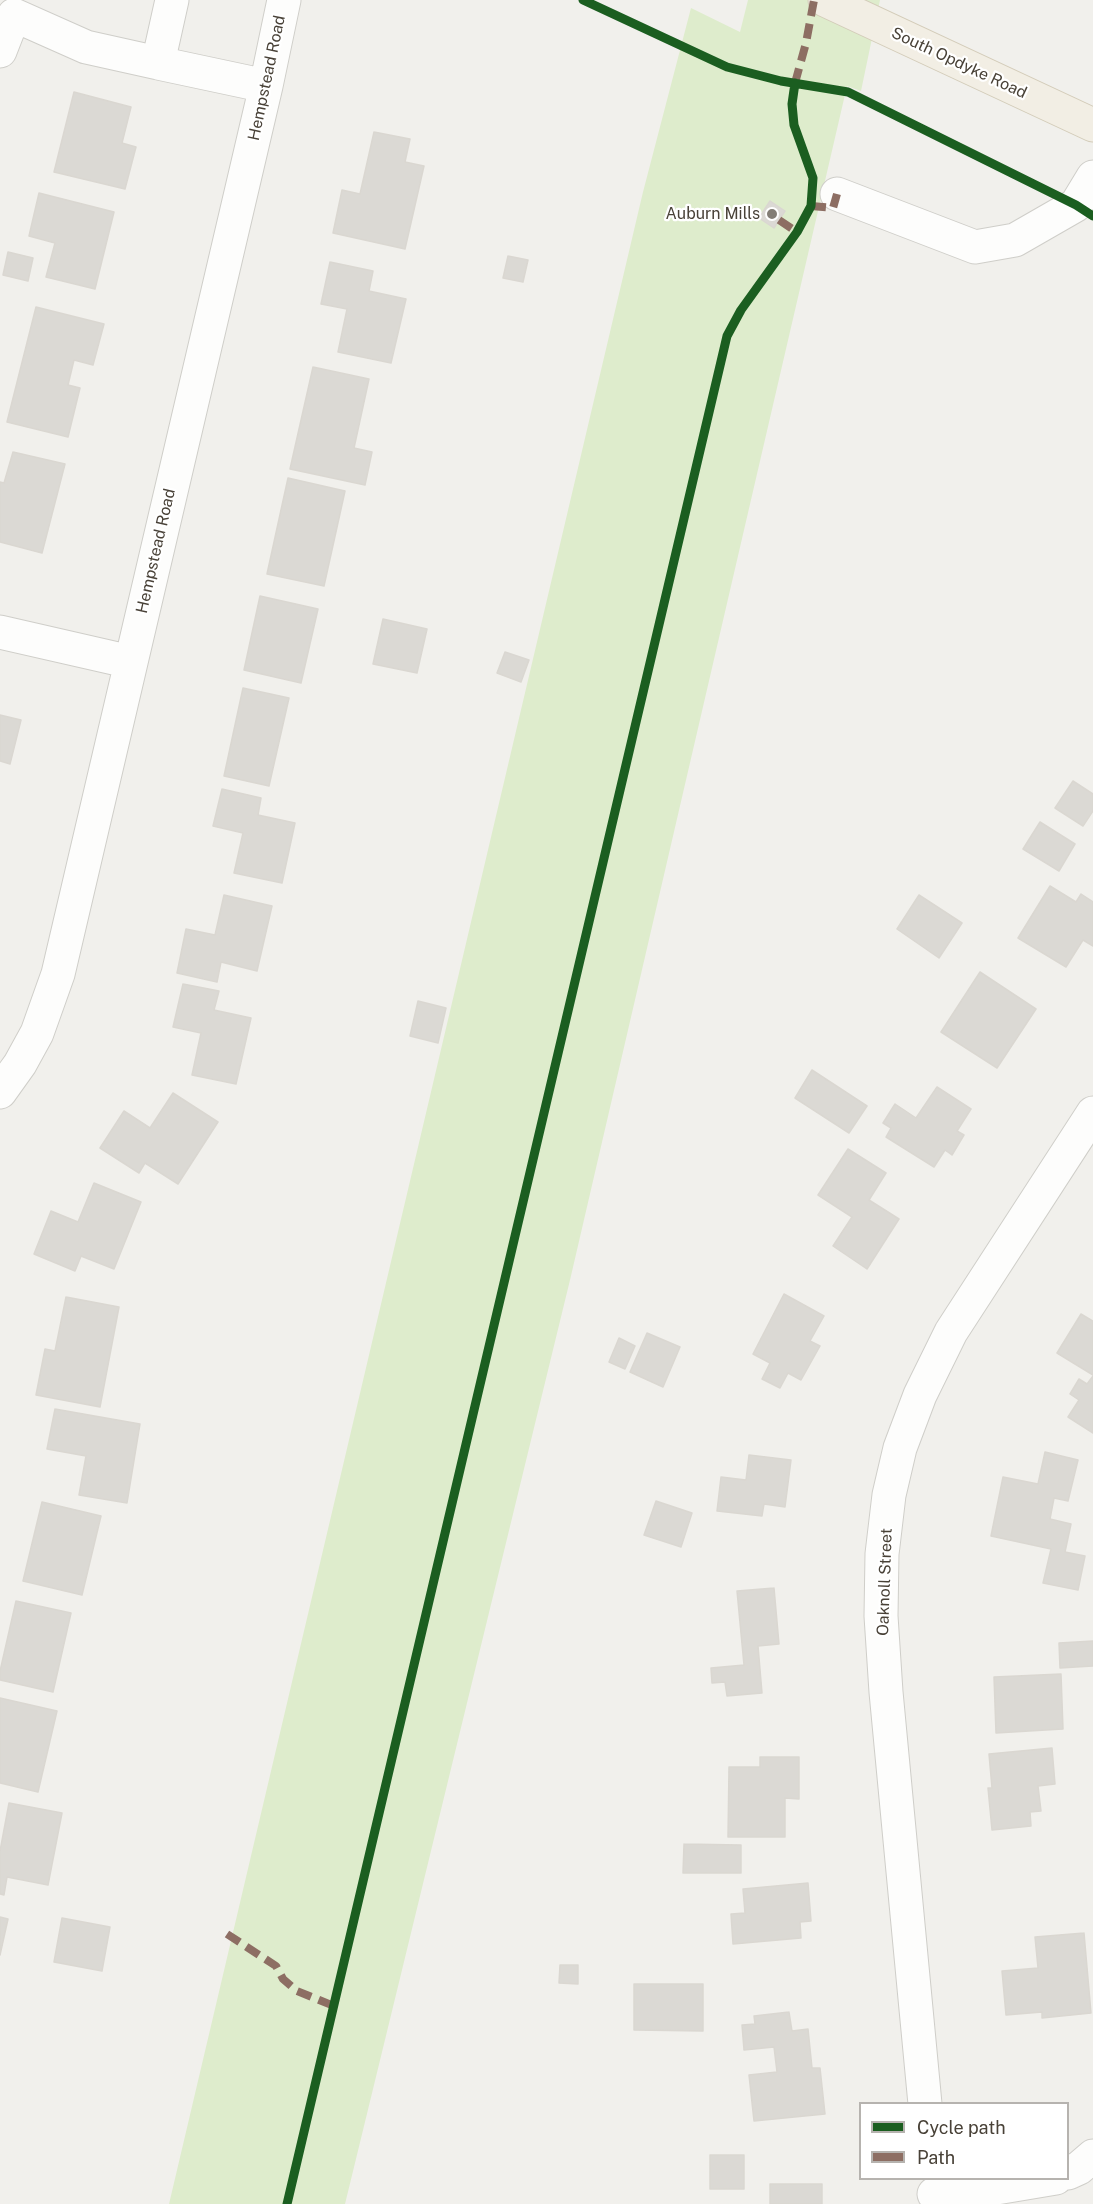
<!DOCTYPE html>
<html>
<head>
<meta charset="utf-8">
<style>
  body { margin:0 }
  #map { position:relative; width:1093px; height:2204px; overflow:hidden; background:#f1f0ec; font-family:"Public Sans",sans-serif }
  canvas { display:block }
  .legend { position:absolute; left:859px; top:2102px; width:210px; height:78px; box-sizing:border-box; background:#fff; border:2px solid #b6b3af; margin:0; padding:8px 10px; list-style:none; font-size:18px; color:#484137 }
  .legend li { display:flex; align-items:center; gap:12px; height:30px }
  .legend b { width:30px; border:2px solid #b6b3af }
</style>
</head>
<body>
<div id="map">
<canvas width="1093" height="2204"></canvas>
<ul class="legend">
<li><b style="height:8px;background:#1b5e20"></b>Cycle path</li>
<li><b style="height:8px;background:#8d6e63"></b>Path</li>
</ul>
</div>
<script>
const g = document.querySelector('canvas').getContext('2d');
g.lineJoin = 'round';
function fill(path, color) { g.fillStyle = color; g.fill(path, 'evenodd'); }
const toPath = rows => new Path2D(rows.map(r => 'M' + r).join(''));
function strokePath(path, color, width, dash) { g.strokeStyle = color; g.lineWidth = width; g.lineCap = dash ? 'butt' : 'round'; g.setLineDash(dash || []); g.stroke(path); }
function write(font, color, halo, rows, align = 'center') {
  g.font = font + ' "Public Sans",sans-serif'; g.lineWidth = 4.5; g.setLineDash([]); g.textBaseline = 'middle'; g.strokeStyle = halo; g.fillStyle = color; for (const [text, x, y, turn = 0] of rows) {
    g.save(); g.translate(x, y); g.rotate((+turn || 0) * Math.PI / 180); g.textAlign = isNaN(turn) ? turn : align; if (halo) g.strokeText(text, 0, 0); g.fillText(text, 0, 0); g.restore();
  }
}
fill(toPath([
  [748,0,880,0,861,91,847,86,570,1280,345,2204,169,2204,643,192,691,8,740,32]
]), '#deeccc');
const building = toPath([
  [74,92,131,107,122,143,136,147,125,189,54,172,74,92],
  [374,132,410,139,405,162,424,166,405,249,333,233,342,190,360,194,374,132],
  [39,193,114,212,95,289,46,277,55,243,29,236,39,193],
  [770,201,785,211,774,228,759,218,770,201],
  [8,252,33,258,28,281,3,275,8,252],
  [508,256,528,260,523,282,503,278,508,256],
  [330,262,373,271,369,291,406,299,391,363,338,352,347,309,321,304,330,262],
  [36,307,104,324,93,365,74,360,68,385,80,388,68,437,7,422,36,307],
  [313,367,369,379,354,448,372,452,365,485,290,469,313,367],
  [13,452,65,464,42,553,0,542,0,482,4,483,13,452],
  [288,478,345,491,324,586,267,574,288,478],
  [260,596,318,609,301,683,244,670,260,596],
  [383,619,427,629,417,673,373,664,383,619],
  [505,652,529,660,521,682,497,673,505,652],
  [243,688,289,698,269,786,224,776,243,688],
  [0,715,21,720,10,764,0,761,0,715],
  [1073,781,1093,794,1093,811,1083,826,1055,808,1073,781],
  [222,789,261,798,258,815,295,823,282,883,234,873,243,833,213,826,222,789],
  [1040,822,1075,844,1059,871,1023,849,1040,822],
  [1050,886,1076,902,1081,894,1093,902,1093,946,1083,940,1066,967,1018,938,1050,886],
  [224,895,272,906,257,971,221,962,217,982,177,973,186,929,215,935,224,895],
  [919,895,962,923,939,958,897,929,919,895],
  [980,972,1036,1009,997,1068,941,1032,980,972],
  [183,984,219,991,214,1010,251,1018,236,1084,192,1075,201,1033,173,1027,183,984],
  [418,1001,446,1008,438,1043,410,1036,418,1001],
  [812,1070,867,1106,849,1133,795,1098,812,1070],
  [937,1087,971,1109,957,1131,964,1135,952,1155,945,1150,934,1167,886,1137,891,1128,883,1123,895,1104,916,1118,937,1087],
  [173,1093,218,1122,178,1184,145,1163,139,1173,100,1148,124,1111,150,1128,173,1093],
  [848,1149,886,1173,869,1200,899,1219,867,1269,833,1246,852,1217,818,1195,848,1149],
  [94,1183,141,1202,114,1269,81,1256,75,1271,34,1254,51,1211,78,1222,94,1183],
  [784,1294,824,1316,810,1341,820,1346,801,1380,788,1373,780,1388,762,1379,770,1363,753,1354,784,1294],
  [66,1297,119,1307,100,1407,36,1395,45,1349,55,1351,66,1297],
  [1081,1314,1093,1321,1093,1375,1057,1353,1081,1314],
  [647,1333,680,1347,663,1387,630,1372,647,1333],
  [619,1338,635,1346,625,1369,609,1362,619,1338],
  [1093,1376,1093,1433,1068,1417,1079,1400,1070,1394,1079,1379,1087,1384,1093,1376],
  [55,1409,140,1424,127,1503,79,1495,86,1456,47,1449,55,1409],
  [1045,1452,1078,1460,1068,1501,1054,1498,1050,1519,1071,1524,1065,1552,1085,1556,1078,1590,1043,1583,1051,1549,991,1536,1003,1477,1038,1484,1045,1452],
  [749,1455,791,1460,785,1507,764,1504,762,1516,717,1511,721,1477,746,1480,749,1455],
  [656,1501,692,1513,681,1547,644,1535,656,1501],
  [42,1502,101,1516,82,1595,23,1581,42,1502],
  [774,1588,779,1644,758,1646,762,1693,727,1696,725,1682,712,1683,711,1668,744,1665,737,1591,774,1588],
  [16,1601,71,1613,53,1692,0,1680,0,1671,16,1601],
  [1093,1641,1093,1666,1060,1668,1059,1643,1093,1641],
  [1061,1674,1063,1729,996,1733,994,1677,1061,1674],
  [0,1698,57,1711,38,1792,0,1783,0,1698],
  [1052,1748,1055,1784,1038,1786,1041,1811,1030,1812,1031,1826,992,1830,988,1788,992,1788,989,1754,1052,1748],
  [760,1757,799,1757,799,1799,785,1798,785,1837,728,1837,729,1767,760,1767,760,1757],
  [9,1803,62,1813,48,1885,7,1877,4,1895,0,1894,0,1851,9,1803],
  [684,1844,741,1845,741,1873,683,1873,684,1844],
  [808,1883,811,1921,800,1922,801,1938,733,1944,731,1914,745,1913,743,1889,808,1883],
  [0,1917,8,1919,0,1955,0,1917],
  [62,1918,110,1927,102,1971,54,1962,62,1918],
  [1084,1933,1091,2013,1042,2018,1042,2012,1006,2015,1002,1971,1038,1968,1035,1937,1084,1933],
  [560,1965,578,1965,578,1984,559,1983,560,1965],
  [634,1984,703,1984,703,2031,634,2030,634,1984],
  [789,2012,792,2031,808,2029,812,2068,820,2068,825,2114,754,2121,749,2075,777,2072,774,2047,744,2050,742,2025,755,2024,754,2016,789,2012],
  [710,2155,744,2155,744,2189,710,2189,710,2155],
  [770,2184,822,2184,822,2204,770,2204,770,2184]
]);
fill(building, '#dbd9d4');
strokePath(building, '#dad7d1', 1.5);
const minor = toPath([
  [172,0,158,63,266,86],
  [0,51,14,15,86,47,158,63],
  [837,194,975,247,1015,240,1076,205,1093,177],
  [0,632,131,662],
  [0,1092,20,1064,37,1033,58,974,266,86,284,0],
  [925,2104,886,1692,881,1616,882,1554,889,1495,900,1448,920,1395,951,1332,1093,1113],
  [1068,2173,1079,2168,1093,2156],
  [934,2194,978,2191,1056,2178]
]);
const major = toPath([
  [825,0,1093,125]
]);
strokePath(minor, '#cfcec9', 35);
strokePath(major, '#d3ccb9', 35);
strokePath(minor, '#fdfdfc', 33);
strokePath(major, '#f2eee4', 33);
strokePath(toPath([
  [795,83,806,43,814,0],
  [811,206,833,208,837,194],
  [779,220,797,232],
  [227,1934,276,1966,283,1979,297,1991,334,2006]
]), '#8d6e63', 8, [15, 8]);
strokePath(toPath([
  [583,0,727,67,781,81,848,92,1076,205,1093,216],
  [287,2204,727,336,741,310,797,232,811,206,813,178,794,125,792,104,795,83]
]), '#1b5e20', 9);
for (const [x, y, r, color] of [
  [772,214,6,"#837e76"]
]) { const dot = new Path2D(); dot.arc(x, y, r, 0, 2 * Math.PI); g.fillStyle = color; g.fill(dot); strokePath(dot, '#fff', 2); }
write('16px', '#484137', '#fff', [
  ["South Opdyke Road",959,63,25],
  ["Hempstead Road",267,78,-78],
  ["Hempstead Road",156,551,-77],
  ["Oaknoll Street",885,1582,-88]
]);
write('16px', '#484137', '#fff', [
  ["Auburn Mills",760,214]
], 'right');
</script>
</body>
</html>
